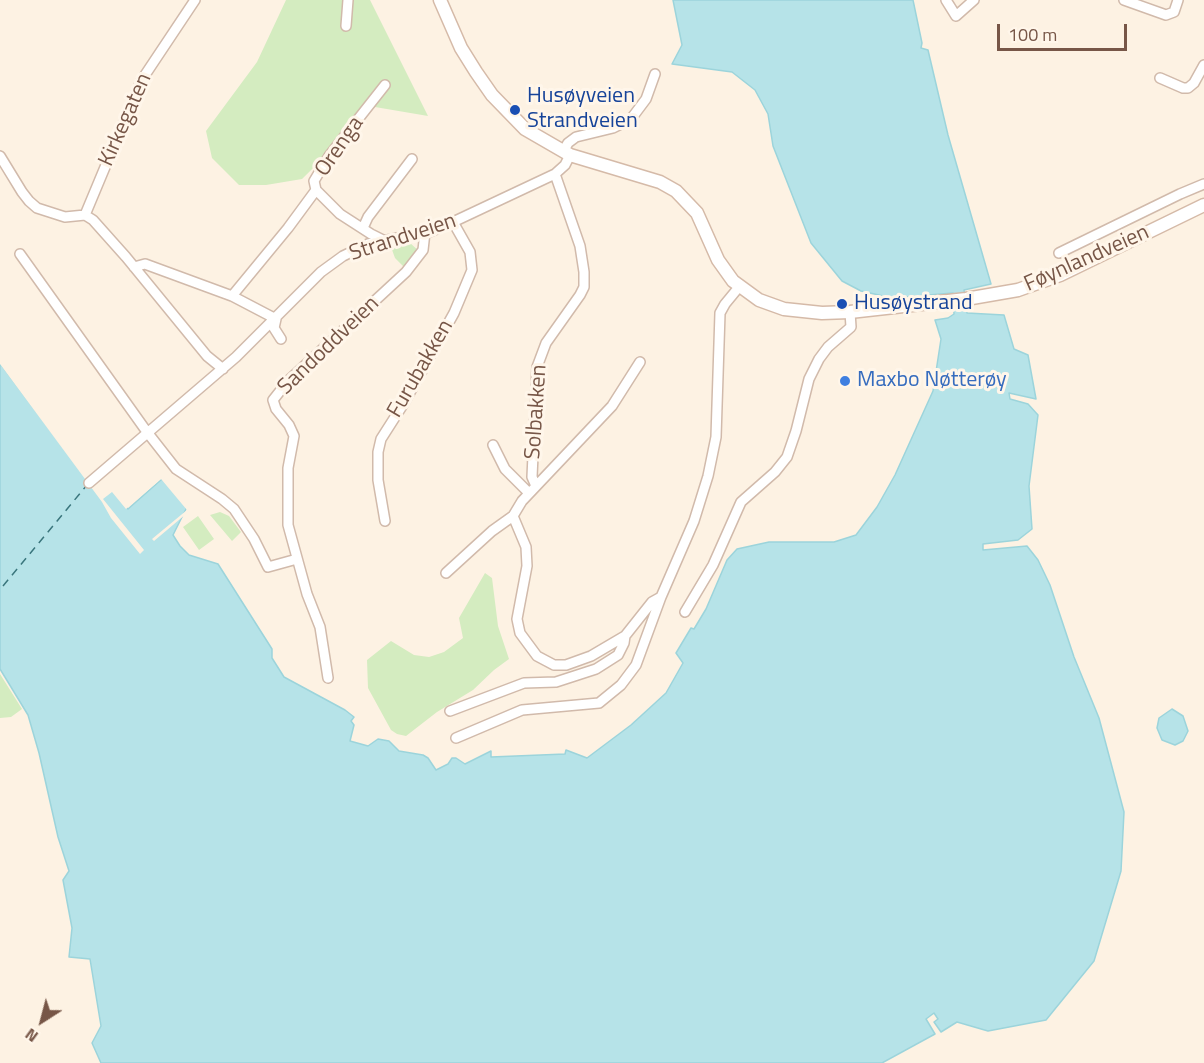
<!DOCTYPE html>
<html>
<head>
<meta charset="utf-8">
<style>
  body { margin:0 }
  #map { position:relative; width:1204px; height:1063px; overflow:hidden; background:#fdf2e3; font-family:"Titillium Web",sans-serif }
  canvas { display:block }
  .north { position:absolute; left:12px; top:991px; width:60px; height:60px; -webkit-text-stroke:4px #fff6ea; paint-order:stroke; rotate:216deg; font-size:16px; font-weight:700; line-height:24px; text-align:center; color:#775647 }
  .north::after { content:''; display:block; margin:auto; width:21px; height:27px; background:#775647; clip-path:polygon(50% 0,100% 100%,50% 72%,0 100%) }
  .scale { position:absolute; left:997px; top:24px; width:130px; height:27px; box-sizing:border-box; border:3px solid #775647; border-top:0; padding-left:8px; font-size:18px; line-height:21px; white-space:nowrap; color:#775647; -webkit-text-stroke:4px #fff6ea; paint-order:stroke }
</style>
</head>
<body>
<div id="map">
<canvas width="1204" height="1063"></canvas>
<div class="north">N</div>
<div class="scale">100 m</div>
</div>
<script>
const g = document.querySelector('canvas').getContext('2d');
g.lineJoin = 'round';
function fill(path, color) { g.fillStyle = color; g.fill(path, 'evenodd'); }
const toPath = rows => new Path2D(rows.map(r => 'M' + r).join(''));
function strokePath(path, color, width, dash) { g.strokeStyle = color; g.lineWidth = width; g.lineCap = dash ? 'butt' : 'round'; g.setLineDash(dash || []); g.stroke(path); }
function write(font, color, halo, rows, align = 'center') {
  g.font = font + ' "Titillium Web",sans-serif'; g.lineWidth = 6; g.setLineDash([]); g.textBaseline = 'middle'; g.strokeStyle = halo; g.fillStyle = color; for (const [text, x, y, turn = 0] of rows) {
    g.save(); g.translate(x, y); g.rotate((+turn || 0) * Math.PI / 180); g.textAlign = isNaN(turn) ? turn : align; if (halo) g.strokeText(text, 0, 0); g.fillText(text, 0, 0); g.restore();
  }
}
fill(toPath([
  [286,0,370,0,428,116,375,107,302,179,266,185,239,185,212,158,206,131,257,62],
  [410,243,419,251,405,268,395,258,391,247],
  [220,512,229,516,241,532,232,541,210,515],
  [198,516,214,539,199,550,183,527],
  [485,573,492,578,498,626,509,659,494,670,473,690,437,712,406,736,397,734,391,730,368,688,367,660,391,641,414,655,429,657,444,652,463,638,459,618],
  [0,674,22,709,11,717,0,718]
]), '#d4ecc0');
const water = toPath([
  [673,0,913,0,922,43,921,48,928,50,948,135,991,284,964,290,967,313,1004,315,1014,349,1028,355,1036,399,1009,393,1010,399,1028,404,1038,415,1029,486,1032,529,1018,540,983,544,983,550,1027,546,1038,560,1050,585,1074,657,1099,718,1124,812,1121,871,1094,961,1046,1020,988,1031,957,1022,941,1032,934,1022,938,1019,934,1013,926,1019,935,1034,882,1063,101,1063,92,1043,101,1026,90,959,69,957,72,928,63,880,69,871,58,837,39,753,28,715,0,669,0,363,101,498,112,490,128,509,162,479,187,507,173,535,180,546,189,555,218,564,272,649,272,658,284,677,345,710,354,717,351,721,354,725,350,741,368,746,378,739,389,741,399,751,423,755,428,758,436,770,448,764,452,758,456,758,465,764,491,751,491,757,565,754,566,750,587,758,631,725,666,693,683,663,676,653,691,628,694,629,706,609,727,560,737,549,769,542,834,542,856,535,877,507,895,475,933,391,941,339,935,320,948,318,954,314,953,293,892,298,861,291,842,281,811,243,773,146,768,114,755,90,732,72,672,64,682,45,673,0],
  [1172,709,1183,716,1188,731,1183,741,1175,745,1162,740,1157,728,1159,718,1172,709]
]);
fill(water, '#b6e3e8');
strokePath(water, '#9cd4db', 1.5);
fill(toPath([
  [0,360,102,494,113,487,128,504,163,476,190,507,186,514,154,541,152,539,187,510,161,479,126,509,112,492,103,499,144,550,140,554,111,518,102,502,0,364]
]), '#fdf2e3');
strokePath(toPath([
  [3,586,87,485]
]), '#3a767d', 1.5, [8, 6]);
const street = toPath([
  [946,0,956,16,974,0],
  [1124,0,1166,15,1174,12,1178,0],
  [346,26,348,0],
  [1160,78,1183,88,1188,88,1194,83,1204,65],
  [385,85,329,156,314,181,316,190,340,214,371,234,385,241],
  [563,152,568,143,576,137,613,128,631,119,646,99,655,74],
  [0,156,22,192,29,201,37,208,65,217,85,215,93,220,126,257,207,356,223,369],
  [85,215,141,81,195,0],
  [363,228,368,217,412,159],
  [1059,253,1180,194,1204,184],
  [20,254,147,432,176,469,222,499,234,509,254,539,268,567,297,559],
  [134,267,145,264,232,296,288,228,316,190],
  [232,296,276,319,274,328,281,339],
  [493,445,505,469,529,493],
  [89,483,236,357,321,272,343,256,368,244,432,231,453,222,555,174,565,165,570,155],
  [536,486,532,477,537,367,546,343,580,295,584,287,584,272,580,246,555,174],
  [385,521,378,480,378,452,381,439,404,403,454,313,472,270,470,252,453,222],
  [446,573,492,531,513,516],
  [685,612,713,565,741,502,775,472,787,457,796,431,809,379,819,359,828,347,851,327,850,312],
  [625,636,591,656,566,665,554,665,537,656,520,633,517,619,527,566,526,547,513,516,522,501,612,406,640,362],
  [328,678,320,627,307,594,288,525,288,468,294,436,289,425,276,409,273,400,288,381,406,272,423,250,425,232],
  [450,711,524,683,556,682,596,669,618,655,624,643,625,636,652,602,661,597],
  [456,738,522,710,599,703,621,685,636,665,661,597,694,521,708,476,716,437,720,313,725,304,739,287]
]);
const secondary = toPath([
  [440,0,461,48,476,72,492,95,525,129,570,155,660,182,676,191,697,213,718,260,733,281,759,300,784,309,822,313,850,312,966,299,1018,290,1060,275,1204,205]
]);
strokePath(street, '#d1baab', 12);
strokePath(secondary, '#d5baa8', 15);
strokePath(street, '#fff', 9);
strokePath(secondary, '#fff', 12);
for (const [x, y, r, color] of [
  [515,110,6,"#1a4fb4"],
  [842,304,6,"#1a4fb4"],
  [845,381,6,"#3f7fe0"]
]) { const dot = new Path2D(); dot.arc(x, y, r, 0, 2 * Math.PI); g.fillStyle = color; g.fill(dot); strokePath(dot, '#fff6ea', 2); }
write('22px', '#164399', '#fff6ea', [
  ["Husøyveien",527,97],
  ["Strandveien",527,122],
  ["Husøystrand",854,304]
], 'left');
write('22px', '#775647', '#fff6ea', [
  ["Kirkegaten",126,120,-66],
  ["Orenga",340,147,-55],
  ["Strandveien",403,238,-18],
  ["Føynlandveien",1087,259,-24],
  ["Sandoddveien",329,346,-44],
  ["Furubakken",421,369,-60],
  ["Solbakken",537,412,-86]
]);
write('22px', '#366cbe', '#fff6ea', [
  ["Maxbo Nøtterøy",857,381]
], 'left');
</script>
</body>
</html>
